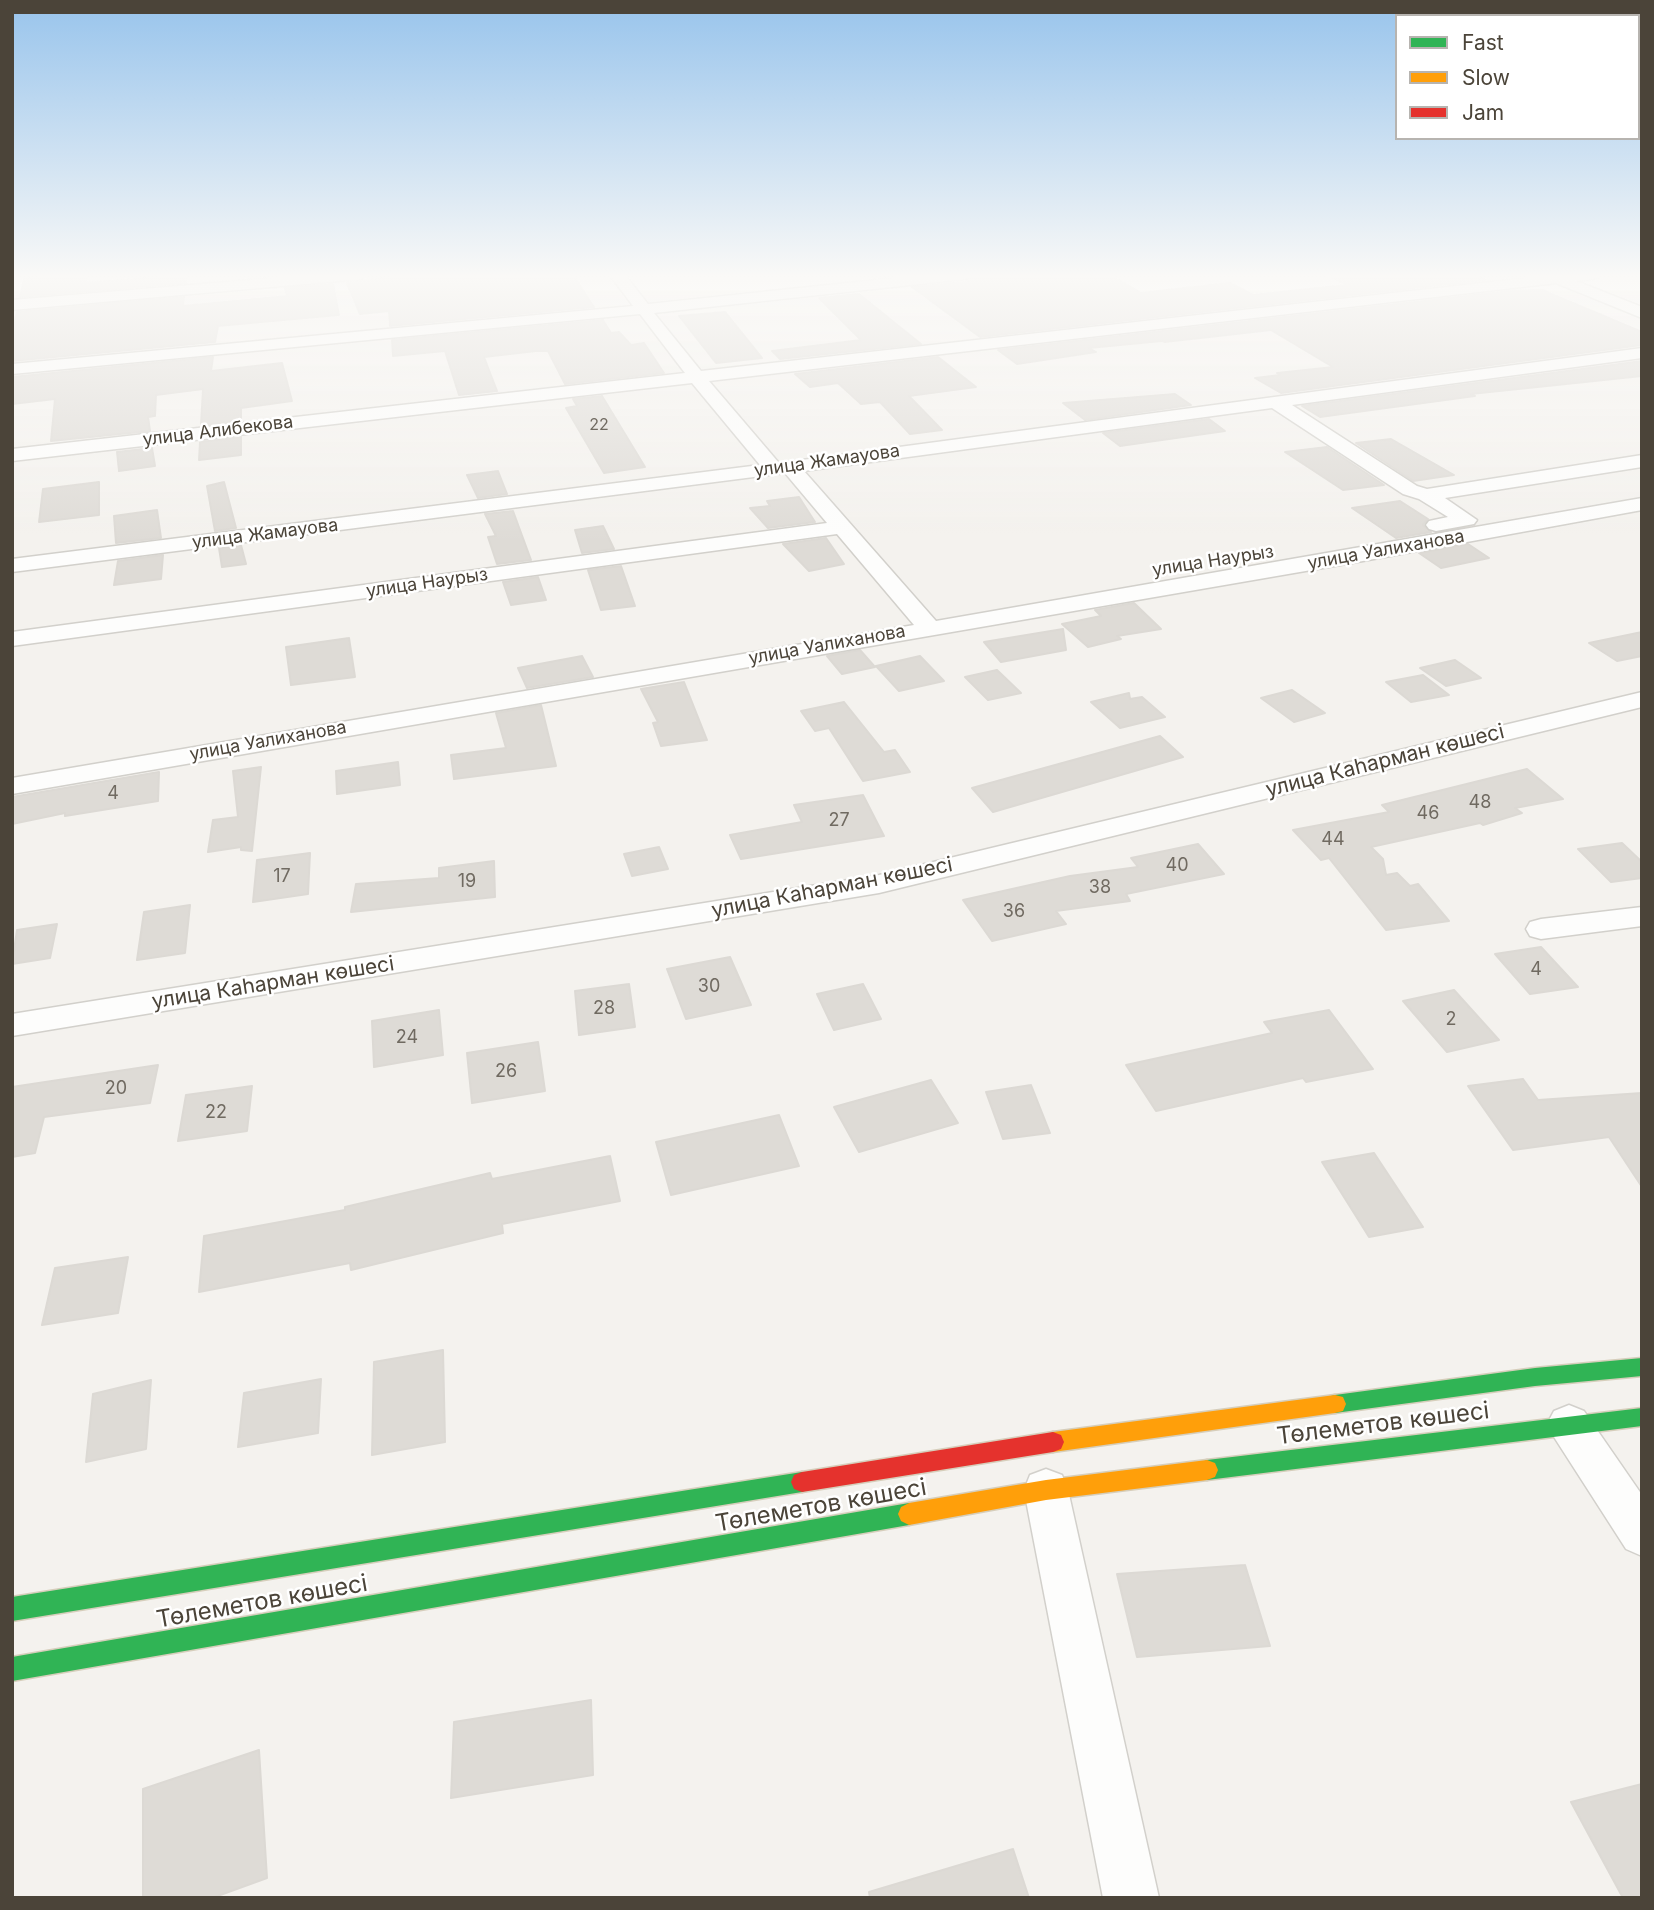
<!DOCTYPE html>
<html>
<head>
<meta charset="utf-8">
<style>
  body { margin:0 }
  #map { position:relative; width:1654px; height:1910px; overflow:hidden; background:#f4f2ee; font-family:Inter,sans-serif }
  canvas { display:block }
  .frame { position:absolute; inset:0; border:14px solid #4b4439; pointer-events:none }
  .legend { position:absolute; left:1395px; top:14px; width:245px; height:126px; box-sizing:border-box; background:#fff; border:2px solid #b7b4b0; margin:0; padding:9px 12px; list-style:none; font-size:21px; color:#4b4439 }
  .legend li { display:flex; align-items:center; gap:14px; height:35px }
  .legend b { width:35px; border:2px solid #b7b4b0 }
</style>
</head>
<body>
<div id="map">
<canvas width="1654" height="1910"></canvas>
<div class="frame"></div>
<ul class="legend">
<li><b style="height:9px;background:#30b455"></b>Fast</li>
<li><b style="height:9px;background:#ff9f0a"></b>Slow</li>
<li><b style="height:9px;background:#e5322d"></b>Jam</li>
</ul>
</div>
<script>
const g = document.querySelector('canvas').getContext('2d');
g.lineJoin = 'round';
function fill(path, color) { g.fillStyle = color; g.fill(path, 'evenodd'); }
const toPath = rows => new Path2D(rows.map(r => 'M' + r).join(''));
function strokePath(path, color, width, dash) { g.strokeStyle = color; g.lineWidth = width; g.lineCap = dash ? 'butt' : 'round'; g.setLineDash(dash || []); g.stroke(path); }
function write(font, color, halo, rows, align = 'center') {
  g.font = font + ' Inter,sans-serif'; g.lineWidth = 5; g.setLineDash([]); g.textBaseline = 'middle'; g.strokeStyle = halo; g.fillStyle = color; for (const [text, x, y, turn = 0] of rows) {
    g.save(); g.translate(x, y); g.rotate((+turn || 0) * Math.PI / 180); g.textAlign = isNaN(turn) ? turn : align; if (halo) g.strokeText(text, 0, 0); g.fillText(text, 0, 0); g.restore();
  }
}
const building = toPath([
  [65,275,87,275,86,283,186,275,186,283,20,297,24,279,65,275],
  [407,275,573,275,594,307,390,326,389,311,360,314,347,283,407,275],
  [974,275,1110,275,1141,293,1230,283,1253,295,1348,285,1327,275,1474,275,1485,280,980,337,912,287,965,282,974,275],
  [333,284,339,315,218,326,215,342,12,361,12,332,17,312,184,297,183,306,287,296,285,288,333,284],
  [1542,290,1642,332,1642,345,1281,393,1255,378,1280,375,1277,373,1333,367,1271,330,1165,342,1162,341,1089,348,1096,352,1017,364,998,350,1510,291,1542,290],
  [859,294,921,344,780,359,772,351,861,340,819,298,859,294],
  [725,312,762,358,716,363,679,316,725,312],
  [603,320,611,333,619,332,631,345,644,343,664,373,565,384,548,351,536,351,484,357,497,391,459,395,445,351,393,356,392,340,603,320],
  [213,357,211,371,282,363,292,401,241,408,241,421,201,425,203,389,156,395,155,416,148,417,150,431,51,441,55,399,12,404,12,377,213,357],
  [938,357,976,387,909,396,942,430,910,434,880,402,861,404,838,383,810,387,795,374,938,357],
  [1642,361,1642,376,1471,394,1475,396,1320,417,1302,406,1642,361],
  [1175,394,1191,405,1085,420,1063,403,1175,394],
  [602,396,645,467,604,473,566,408,577,406,573,399,602,396],
  [1209,419,1225,431,1120,446,1103,433,1209,419],
  [241,437,241,455,199,460,200,442,241,437],
  [1391,439,1454,475,1413,481,1356,443,1391,439],
  [1327,447,1384,485,1343,490,1285,452,1327,447],
  [152,448,155,466,119,471,117,452,152,448],
  [498,471,507,494,478,498,467,475,498,471],
  [99,482,99,515,39,522,43,489,99,482],
  [224,482,236,528,215,531,207,486,224,482],
  [799,497,815,522,768,528,750,508,770,506,767,501,799,497],
  [1400,501,1428,519,1423,525,1431,532,1396,538,1352,508,1400,501],
  [157,510,161,538,116,543,114,516,157,510],
  [513,511,531,560,497,564,488,537,496,536,485,514,513,511],
  [603,526,614,549,582,553,575,530,603,526],
  [826,538,844,564,809,571,783,544,826,538],
  [1468,544,1489,558,1441,568,1419,553,1468,544],
  [241,545,246,564,222,567,219,548,241,545],
  [163,555,161,579,114,585,118,561,163,555],
  [621,566,635,606,601,610,588,570,621,566],
  [538,577,546,600,511,605,503,582,538,577],
  [1134,603,1161,629,1117,636,1121,639,1088,647,1062,624,1101,616,1095,610,1134,603],
  [1063,629,1066,650,1001,662,984,642,1063,629],
  [1642,632,1642,656,1617,661,1589,643,1642,632],
  [349,638,355,677,291,685,286,647,349,638],
  [860,650,875,667,842,674,827,656,860,650],
  [582,656,593,677,527,688,518,668,582,656],
  [920,656,944,681,899,691,876,666,920,656],
  [1455,660,1481,678,1446,686,1420,668,1455,660],
  [997,670,1021,693,988,700,965,677,997,670],
  [1423,675,1449,695,1411,702,1386,682,1423,675],
  [684,682,707,740,661,746,653,723,658,722,641,689,684,682],
  [1292,690,1325,713,1294,722,1261,698,1292,690],
  [1129,693,1130,699,1142,697,1165,717,1120,728,1091,702,1129,693],
  [844,702,884,752,895,750,910,772,863,781,829,728,815,731,801,711,844,702],
  [541,705,556,766,454,779,451,755,506,748,496,713,541,705],
  [1160,736,1183,757,993,812,972,788,1160,736],
  [398,762,400,785,337,794,336,771,398,762],
  [261,767,252,851,241,850,241,847,208,852,213,820,238,817,233,771,261,767],
  [1527,769,1563,799,1515,808,1522,813,1483,825,1480,823,1371,847,1383,859,1386,875,1397,873,1410,886,1418,884,1449,921,1386,930,1329,858,1321,860,1293,830,1389,812,1382,805,1527,769],
  [159,772,158,801,65,816,65,813,12,824,12,797,159,772],
  [863,795,884,836,741,859,730,835,802,822,794,805,863,795],
  [1622,843,1642,862,1642,878,1611,882,1578,849,1622,843],
  [1198,844,1224,874,1126,894,1130,901,1056,911,1066,924,992,941,963,900,1070,876,1138,867,1131,858,1198,844],
  [659,847,668,869,632,876,624,854,659,847],
  [310,853,308,894,253,902,257,860,310,853],
  [494,861,495,897,351,912,356,884,439,878,439,868,494,861],
  [190,905,185,953,137,960,144,912,190,905],
  [57,924,50,958,12,964,17,930,57,924],
  [1541,947,1578,987,1530,994,1495,954,1541,947],
  [730,957,751,1005,686,1019,667,969,730,957],
  [629,984,635,1027,579,1035,575,991,629,984],
  [863,984,881,1019,834,1030,817,994,863,984],
  [1454,990,1499,1040,1447,1052,1403,1001,1454,990],
  [439,1010,443,1055,374,1067,372,1021,439,1010],
  [1329,1010,1373,1069,1306,1082,1303,1078,1156,1111,1126,1065,1272,1033,1264,1022,1329,1010],
  [538,1042,545,1091,472,1103,467,1053,538,1042],
  [158,1065,150,1103,44,1117,35,1153,12,1157,12,1087,158,1065],
  [1523,1079,1538,1100,1642,1093,1642,1187,1609,1137,1513,1150,1468,1086,1523,1079],
  [931,1080,958,1123,859,1152,834,1107,931,1080],
  [1031,1085,1050,1133,1003,1139,986,1092,1031,1085],
  [252,1086,247,1131,178,1141,186,1095,252,1086],
  [779,1115,799,1166,671,1195,656,1142,779,1115],
  [1374,1153,1423,1227,1369,1237,1322,1162,1374,1153],
  [610,1156,620,1201,502,1224,503,1233,351,1270,350,1263,199,1292,204,1236,345,1210,345,1207,490,1173,492,1179,610,1156],
  [128,1257,118,1313,42,1325,55,1268,128,1257],
  [443,1350,445,1442,372,1455,374,1362,443,1350],
  [321,1379,318,1433,238,1447,244,1393,321,1379],
  [151,1380,146,1449,86,1462,93,1394,151,1380],
  [1245,1565,1270,1646,1137,1657,1117,1574,1245,1565],
  [591,1700,593,1775,451,1798,454,1722,591,1700],
  [259,1750,267,1878,212,1898,143,1898,143,1789,259,1750],
  [1642,1784,1642,1898,1623,1898,1571,1802,1642,1784],
  [1013,1849,1029,1898,870,1898,869,1892,1013,1849]
]);
fill(building, '#dedbd6');
strokePath(building, '#dcd9d4', 2);
const street = toPath([
  [310,275,368,275,361,279,12,310,12,300,310,275],
  [610,275,625,275,648,304,923,275,972,275,965,279,654,313,701,371,1553,275,1599,275,1597,278,1576,281,1642,307,1642,318,1556,283,709,381,779,463,1642,348,1642,358,1292,405,1417,486,1427,489,1642,455,1642,467,1445,498,1477,520,1474,524,1436,531,1429,529,1426,525,1429,521,1448,517,1419,499,1403,494,1272,408,804,471,936,621,1642,498,1642,510,1352,563,12,794,12,778,914,625,837,534,12,646,12,632,827,523,785,473,12,572,12,559,760,465,692,383,12,461,12,449,685,373,640,314,12,374,12,364,633,306,610,275],
  [1642,692,1642,707,879,893,12,1036,12,1014,879,875,1642,692],
  [1642,907,1642,926,1541,939,1530,936,1526,929,1530,922,1541,919,1642,907],
  [1569,1405,1584,1411,1642,1495,1642,1556,1626,1549,1554,1437,1547,1424,1554,1411,1569,1405],
  [1046,1469,1062,1475,1068,1490,1159,1898,1103,1898,1024,1490,1030,1475,1046,1469]
]);
const fast = toPath([
  [1642,1358,1642,1376,1535,1386,1335,1413,1327,1411,1324,1404,1327,1397,1335,1395,1535,1368,1642,1358],
  [1642,1408,1642,1426,1207,1480,1199,1477,1196,1470,1199,1463,1207,1460,1642,1408],
  [802,1472,810,1475,813,1482,810,1489,802,1492,12,1621,12,1597,802,1472],
  [909,1503,917,1507,920,1514,917,1521,909,1525,12,1681,12,1657,909,1503]
]);
const slow = toPath([
  [1335,1395,1343,1397,1346,1404,1343,1411,1335,1413,1053,1452,1045,1449,1042,1442,1045,1435,1053,1432,1335,1395],
  [1207,1460,1215,1463,1218,1470,1215,1477,1207,1480,1046,1500,909,1525,901,1521,898,1514,901,1507,909,1503,1046,1480,1207,1460]
]);
const jam = toPath([
  [1053,1432,1061,1435,1064,1442,1061,1449,1053,1452,802,1492,794,1489,791,1482,794,1475,802,1472,1053,1432]
]);
strokePath(street, '#d2d0cb', 3);
strokePath(fast, '#d6cebb', 3);
strokePath(slow, '#d6cebb', 3);
strokePath(jam, '#d6cebb', 3);
fill(street, '#fdfdfc');
fill(fast, '#30b455');
fill(slow, '#ff9f0a');
fill(jam, '#e5322d');
const sky = g.createLinearGradient(0, 0, 0, 542);
sky.addColorStop(0, '#98c4ec');
sky.addColorStop(0.51, '#faf9f7');
sky.addColorStop(1, '#faf9f700');
g.fillStyle = sky;
g.fillRect(0, 0, 1654, 542);
write('16px', '#706a61', null, [
  ["22",599,425]
]);
write('18px', '#4b4439', '#fff', [
  ["улица Алибекова",218,431,-7],
  ["улица Жамауова",827,461,-8],
  ["улица Жамауова",265,534,-7],
  ["улица Уалиханова",1386,550,-10],
  ["улица Наурыз",1213,561,-9],
  ["улица Наурыз",427,583,-8],
  ["улица Уалиханова",827,645,-10],
  ["улица Уалиханова",268,741,-10]
]);
write('18px', '#706a61', null, [
  ["4",113,794],
  ["48",1480,803],
  ["46",1428,814],
  ["27",839,821],
  ["44",1333,840],
  ["40",1177,866],
  ["17",282,877],
  ["19",467,882],
  ["38",1100,888],
  ["36",1014,912],
  ["4",1536,970],
  ["30",709,987],
  ["28",604,1009],
  ["2",1451,1020],
  ["24",407,1038],
  ["26",506,1072],
  ["20",116,1089],
  ["22",216,1113]
]);
write('21px', '#4b4439', '#fff', [
  ["улица Каһарман көшесі",1385,761,-14],
  ["улица Каһарман көшесі",832,888,-11],
  ["улица Каһарман көшесі",273,983,-9]
]);
write('24px', '#4b4439', '#fff', [
  ["Төлеметов көшесі",1383,1424,-7],
  ["Төлеметов көшесі",821,1506,-10],
  ["Төлеметов көшесі",262,1602,-10]
]);
</script>
</body>
</html>
